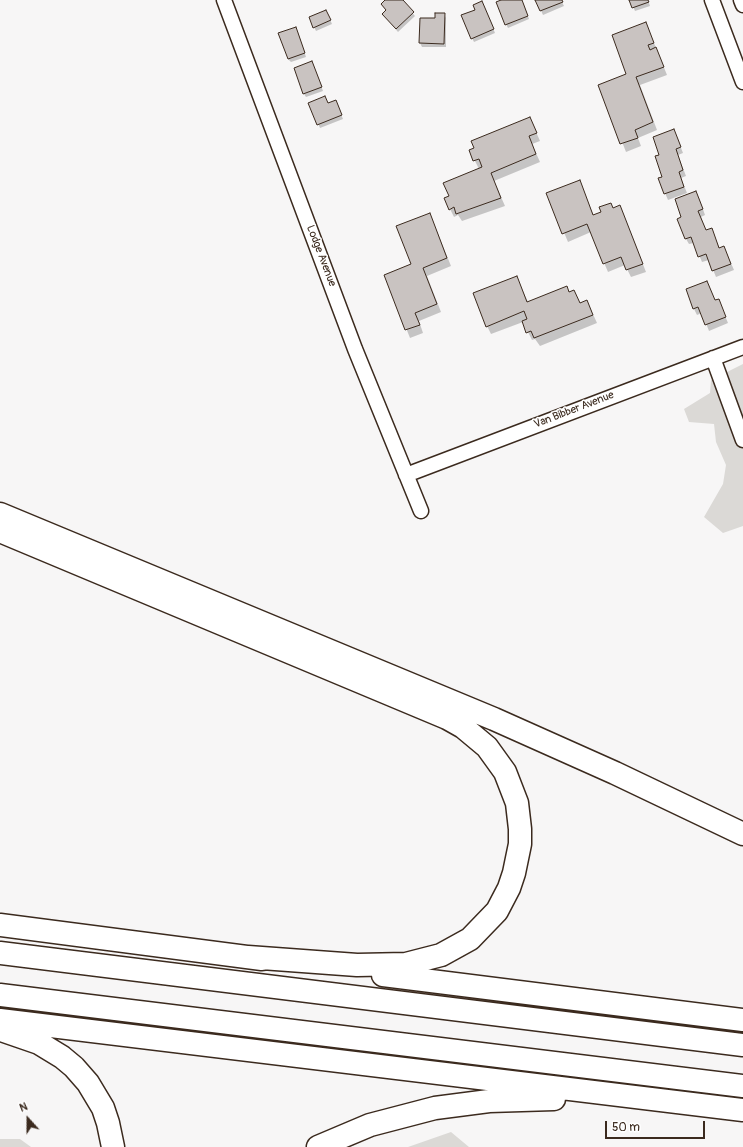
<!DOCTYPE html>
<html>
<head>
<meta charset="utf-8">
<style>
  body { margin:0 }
  #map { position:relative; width:743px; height:1147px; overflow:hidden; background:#f7f6f6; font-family:Pangolin,sans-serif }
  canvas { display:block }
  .north { position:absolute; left:8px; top:1099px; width:40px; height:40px; -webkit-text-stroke:3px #fff; paint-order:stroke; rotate:339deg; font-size:11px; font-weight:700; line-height:16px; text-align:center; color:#3b2a1e }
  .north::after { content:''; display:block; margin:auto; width:14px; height:18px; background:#3b2a1e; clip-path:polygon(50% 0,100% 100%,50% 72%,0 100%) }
  .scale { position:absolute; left:605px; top:1121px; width:100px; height:18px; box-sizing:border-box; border:2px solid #3b2a1e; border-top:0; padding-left:5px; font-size:12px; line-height:14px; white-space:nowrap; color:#3b2a1e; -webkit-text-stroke:3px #fff; paint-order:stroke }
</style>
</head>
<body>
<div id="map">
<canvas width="743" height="1147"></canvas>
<div class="north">N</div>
<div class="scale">50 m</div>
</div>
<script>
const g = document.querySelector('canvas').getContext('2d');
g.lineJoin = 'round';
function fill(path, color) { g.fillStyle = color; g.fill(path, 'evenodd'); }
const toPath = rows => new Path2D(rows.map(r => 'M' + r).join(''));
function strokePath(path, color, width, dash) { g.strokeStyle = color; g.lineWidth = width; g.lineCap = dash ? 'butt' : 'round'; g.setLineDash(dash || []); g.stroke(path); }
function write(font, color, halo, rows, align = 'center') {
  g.font = font + ' Pangolin,sans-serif'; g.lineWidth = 3; g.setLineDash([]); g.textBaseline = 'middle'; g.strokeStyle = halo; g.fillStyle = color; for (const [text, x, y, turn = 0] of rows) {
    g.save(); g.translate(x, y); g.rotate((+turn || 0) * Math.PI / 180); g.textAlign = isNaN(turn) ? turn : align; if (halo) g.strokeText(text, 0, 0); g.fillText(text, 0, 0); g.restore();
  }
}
fill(toPath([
  [743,364,743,526,723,533,704,517,723,484,726,465,716,442,714,424,689,422,684,409,710,393,711,380],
  [451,1132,469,1147,408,1147],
  [0,1139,20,1139,31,1147,0,1147]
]), '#dbd9d6');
fill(toPath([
  [386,0,401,0,415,16,398,32,383,14,387,11,382,4],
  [504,0,522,0,529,19,508,28,506,24],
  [536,0,561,0,564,6,543,15],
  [630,0,648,0,650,6,635,11],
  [484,6,495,33,474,42,472,38,476,10],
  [444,14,446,18,446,47,422,47,420,43,436,19],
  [328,15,332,24,316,31,314,27],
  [646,23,667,75,640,85,657,130,638,138,641,146,626,152,600,85,627,75],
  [298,32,306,57,291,62,288,59],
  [312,62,323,91,306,97,304,94],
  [310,104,337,105,343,119,320,128],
  [530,118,540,141,532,144,540,162,494,181,505,206,462,221,458,215,454,217,450,209,450,197,479,169,470,151],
  [674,130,683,153,678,155,686,176,681,178,687,193,668,200,659,179,663,177,660,155],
  [579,181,594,216,620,206,646,272,631,277,625,265,608,272,591,232,568,242,548,194],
  [699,198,705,215,701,217,706,231,714,235,720,249,724,247,734,270,716,277,709,260,702,262,694,243,689,244,686,239,683,217],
  [430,214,451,266,427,276,441,312,419,321,423,333,410,338,385,275,412,265],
  [517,278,528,302,566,287,570,293,574,291,580,304,587,301,597,323,540,346,535,339,532,340,523,322,491,334,487,326],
  [707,282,715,301,721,306,728,323,709,331,702,313,697,315,694,309,687,289]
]), '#0003');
const building = toPath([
  [385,0,403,0,414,12,396,29,382,14,386,10,381,4,385,0],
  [501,0,522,0,528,16,505,25,496,2,501,0],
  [535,0,562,0,563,2,540,11,535,0],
  [629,0,648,0,649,2,632,8,629,0],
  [482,1,494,29,471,39,461,15,475,10,473,5,482,1],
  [326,10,331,20,313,28,309,17,326,10],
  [435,13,445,13,444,44,419,43,420,18,435,18,435,13],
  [646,22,654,43,648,45,650,50,656,47,664,67,636,77,653,122,635,130,638,138,620,144,598,85,626,74,612,35,646,22],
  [296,27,305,53,288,59,278,33,296,27],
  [312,61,322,87,303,94,294,68,312,61],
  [325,96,328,103,336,100,342,115,317,125,308,103,325,96],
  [530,117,537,133,529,136,536,154,491,173,501,198,456,214,454,207,449,210,444,198,449,196,443,183,482,167,479,159,473,161,469,150,474,148,471,141,530,117],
  [674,129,681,147,676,149,683,170,679,172,684,187,664,194,658,178,662,177,655,156,659,155,653,137,674,129],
  [580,180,593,215,601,212,599,207,611,203,613,208,620,205,643,264,626,270,621,257,603,264,587,224,562,234,546,193,580,180],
  [696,191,703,209,698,211,706,230,712,228,719,248,724,246,731,264,712,271,706,254,698,257,691,237,685,239,677,219,681,217,675,199,696,191],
  [430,213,447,258,423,268,437,304,415,313,420,325,405,330,384,275,411,264,396,226,430,213],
  [517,276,527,302,567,286,569,292,574,290,580,303,587,300,593,315,534,338,531,331,526,333,522,321,527,319,524,311,486,327,473,293,517,276],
  [707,281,715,300,719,299,726,317,705,325,698,307,693,309,686,289,707,281]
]);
fill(building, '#c9c3c1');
strokePath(building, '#3b2a1e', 1);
const street = toPath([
  [224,0,355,349,421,511],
  [712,0,743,82],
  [741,0,743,5],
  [713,358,743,440],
  [406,475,743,347]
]);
const highway = toPath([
  [0,514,494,719,615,773,743,834],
  [0,531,447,718,463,727,487,747,505,772,517,803,520,829,520,844,514,873,509,888,497,911,470,939,441,955,406,964,357,965,248,957],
  [0,925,262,959],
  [0,953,743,1045],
  [383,975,743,1020],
  [0,995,743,1086],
  [0,1020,743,1110],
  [1,1030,39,1043,62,1057,74,1067,88,1083,103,1108,108,1123,113,1147],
  [318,1147,370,1125,435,1108,489,1101,554,1099]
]);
strokePath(street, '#3b2a1e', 17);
strokePath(highway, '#3b2a1e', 25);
strokePath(street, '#fff', 14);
strokePath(highway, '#fff', 22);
write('11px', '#3b2a1e', '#fff', [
  ["Lodge Avenue",321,256,69],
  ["Van Bibber Avenue",574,410,-21]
]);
</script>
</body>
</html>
